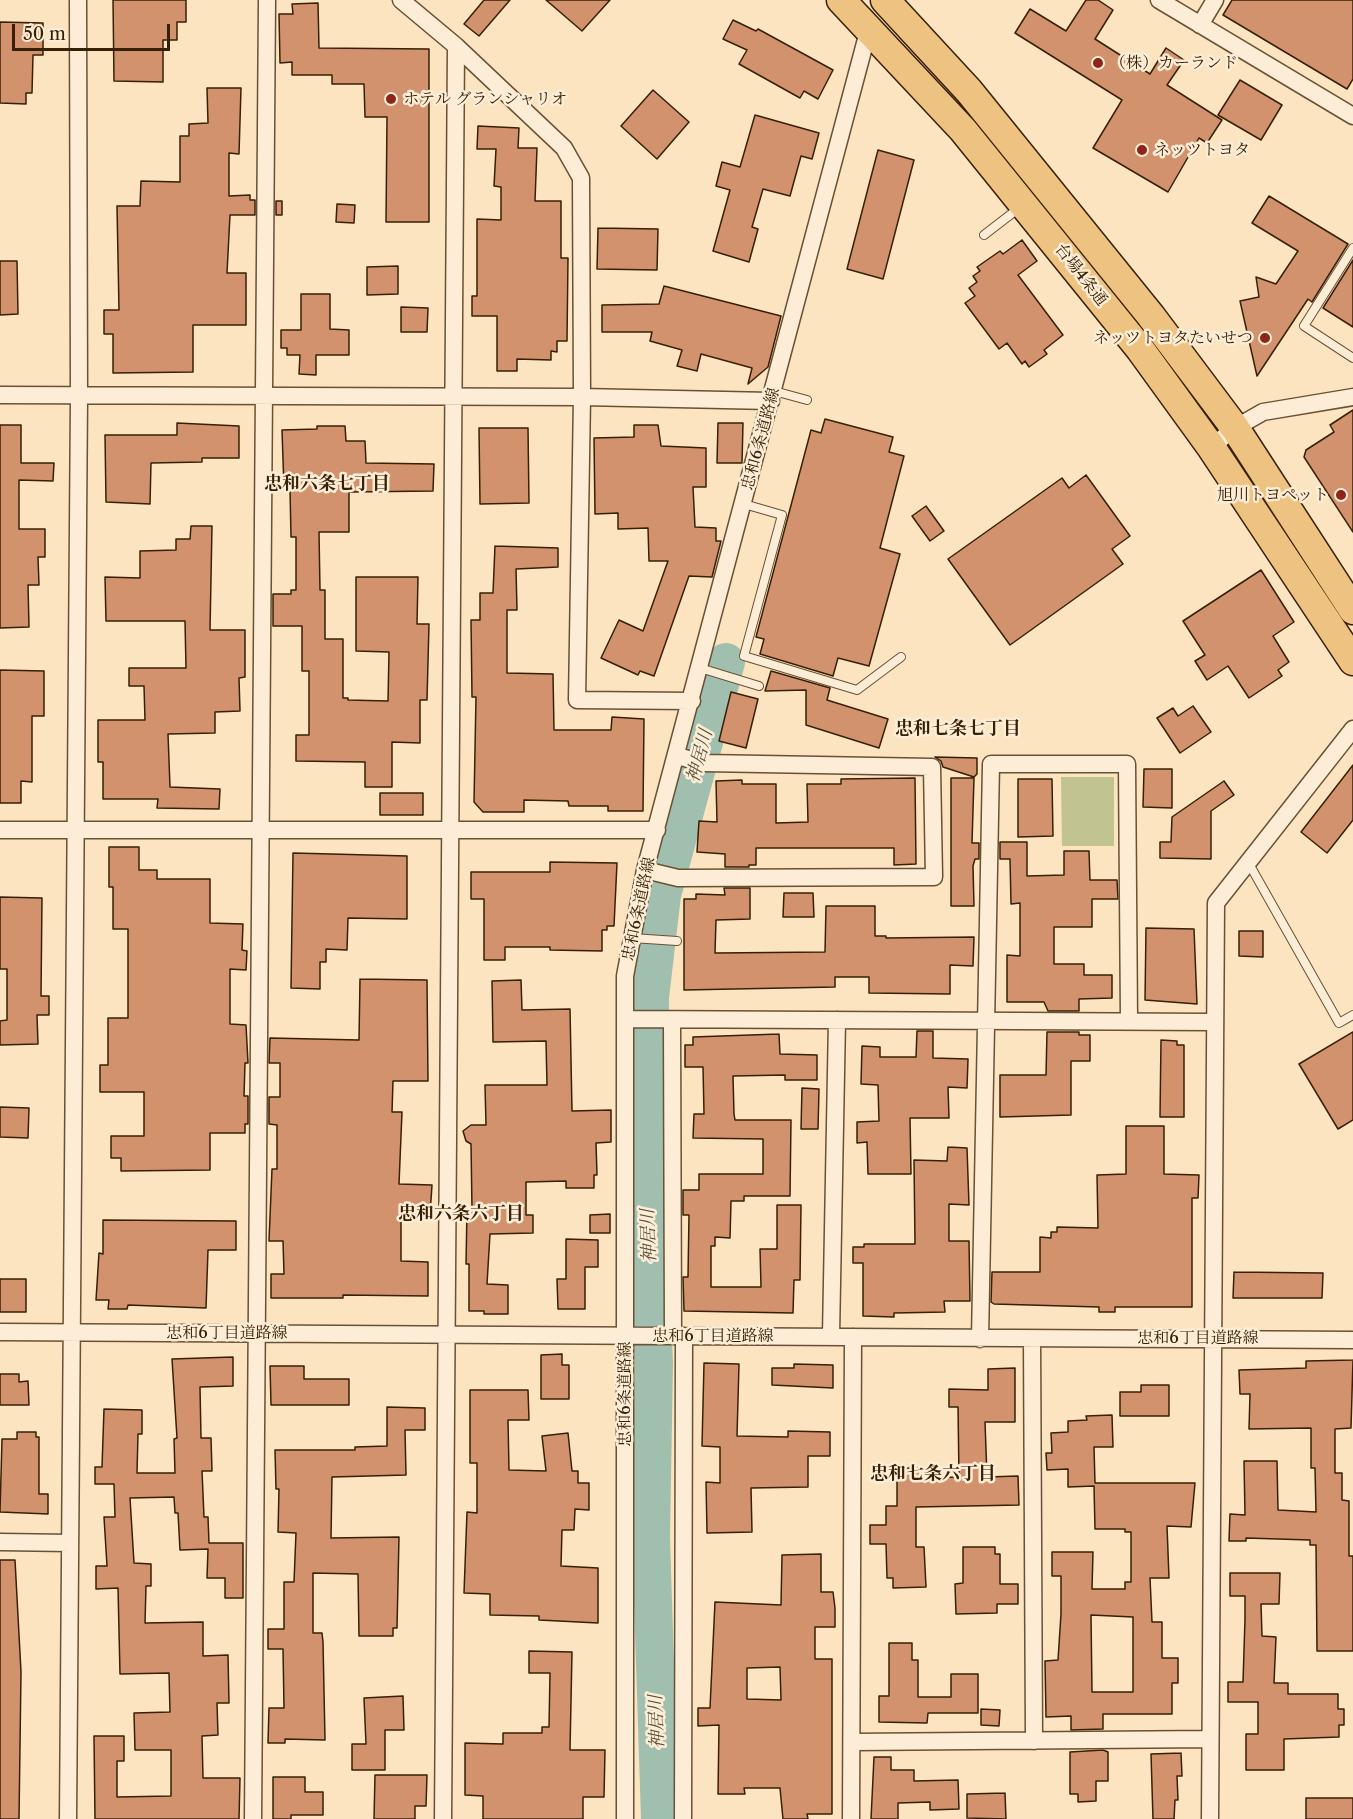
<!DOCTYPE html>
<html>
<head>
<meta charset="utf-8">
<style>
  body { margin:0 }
  #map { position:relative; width:1353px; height:1819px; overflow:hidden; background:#fce4c0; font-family:"Libre Caslon Text",serif }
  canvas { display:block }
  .scale { position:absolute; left:12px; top:24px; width:158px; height:27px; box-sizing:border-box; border:3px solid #372005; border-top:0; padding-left:8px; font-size:18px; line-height:21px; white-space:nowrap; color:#372005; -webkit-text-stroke:4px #fdedd6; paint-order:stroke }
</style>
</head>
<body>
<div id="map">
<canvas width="1353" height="1819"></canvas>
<div class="scale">50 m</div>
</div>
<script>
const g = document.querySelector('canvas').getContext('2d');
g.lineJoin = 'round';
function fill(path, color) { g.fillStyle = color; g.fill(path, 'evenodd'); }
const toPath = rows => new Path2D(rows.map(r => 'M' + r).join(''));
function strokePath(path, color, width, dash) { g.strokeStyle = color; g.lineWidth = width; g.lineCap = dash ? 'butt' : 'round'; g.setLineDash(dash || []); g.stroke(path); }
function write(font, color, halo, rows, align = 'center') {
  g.font = font + ' "Libre Caslon Text","Noto Serif JP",serif'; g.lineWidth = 5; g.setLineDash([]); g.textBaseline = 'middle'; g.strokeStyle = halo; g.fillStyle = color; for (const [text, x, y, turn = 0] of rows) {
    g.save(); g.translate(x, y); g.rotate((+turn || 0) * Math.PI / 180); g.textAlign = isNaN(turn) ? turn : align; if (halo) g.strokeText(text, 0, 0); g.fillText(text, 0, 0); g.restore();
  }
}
fill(toPath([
  [1061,777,1114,777,1114,846,1062,846]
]), '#c1c491');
strokePath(toPath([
  [660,1819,651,1538,654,1363,648,1220,650,997,662,895,726,662]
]), '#a0bfae', 38);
const building = toPath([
  [113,0,186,0,186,22,177,22,177,40,163,40,163,82,114,81,113,0],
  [484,0,510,0,479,36,464,24,484,0],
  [546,0,610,0,582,31,546,0],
  [1086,0,1098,0,1113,10,1095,39,1150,74,1166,48,1184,60,1167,85,1222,120,1207,143,1199,138,1168,192,1093,148,1122,100,1015,33,1030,9,1066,31,1086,0],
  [1232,0,1353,0,1353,79,1347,89,1223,15,1232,0],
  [318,3,319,48,429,49,429,222,386,222,387,117,365,117,364,84,332,84,332,75,292,75,292,62,280,63,279,14,293,14,292,4,318,3],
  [733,20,756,31,758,29,833,70,818,99,804,91,800,98,739,64,747,50,723,39,733,20],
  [0,22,43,23,43,55,33,55,32,93,26,93,26,104,0,103,0,22],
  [1240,80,1282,105,1261,140,1218,115,1240,80],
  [207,88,241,88,239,154,229,153,229,196,250,195,250,200,255,200,255,215,230,215,227,273,246,273,246,325,193,325,193,372,113,373,113,334,104,334,104,310,119,310,117,206,140,206,141,181,180,182,180,136,189,136,189,124,208,123,207,88],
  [653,90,689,122,657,159,621,126,653,90],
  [755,115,819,133,812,159,801,156,790,196,763,189,752,227,758,229,749,262,713,251,730,190,716,186,722,162,740,167,755,115],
  [478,126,519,128,518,148,537,148,535,201,561,201,561,258,568,258,567,341,557,341,557,352,551,351,551,360,517,359,517,371,497,371,497,316,472,316,472,296,477,296,477,219,501,220,501,187,494,186,496,149,477,149,478,126],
  [878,150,914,160,883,279,847,269,878,150],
  [1269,196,1348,244,1312,302,1308,299,1257,376,1240,301,1259,297,1256,277,1276,284,1298,251,1252,223,1269,196],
  [276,201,282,201,282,215,276,215,276,201],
  [337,204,355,205,354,223,336,222,337,204],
  [598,228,658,229,657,270,597,269,598,228],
  [1022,240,1037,261,1018,275,1063,335,1044,350,1047,354,1029,367,1025,361,1022,364,1007,343,999,349,965,303,975,296,969,288,977,282,973,276,980,271,977,267,1000,251,1003,254,1022,240],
  [1353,260,1353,327,1323,308,1353,260],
  [0,261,17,261,18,314,0,315,0,261],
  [398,266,398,294,367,295,367,267,398,266],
  [664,286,781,316,768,367,748,384,752,368,701,354,697,371,677,366,682,350,650,341,652,332,602,332,602,305,659,304,664,286],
  [301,294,330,294,330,329,349,330,349,355,316,355,316,375,299,374,300,355,287,355,287,348,281,348,281,330,301,330,301,294],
  [401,307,428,308,427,332,401,332,401,307],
  [1353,410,1353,532,1304,457,1306,450,1334,432,1330,425,1353,410],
  [825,419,893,437,889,452,904,456,880,548,900,554,869,666,838,658,833,676,760,654,764,639,756,637,811,430,821,433,825,419],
  [177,423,239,426,239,458,202,458,202,462,151,463,150,504,106,502,105,435,177,435,177,423],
  [718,423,743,423,742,463,717,463,718,423],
  [0,425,21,425,21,463,54,463,53,481,19,480,19,529,45,529,45,557,38,557,39,585,28,585,29,627,0,628,0,425],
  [634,425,658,425,661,446,706,448,706,487,693,487,695,527,716,528,716,541,721,541,712,577,689,576,654,676,640,671,638,675,601,658,619,620,643,631,668,561,649,561,648,528,618,529,618,513,595,514,594,438,634,437,634,425],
  [317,426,345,426,346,441,365,441,366,463,434,464,433,491,349,492,349,532,319,532,320,590,325,590,325,639,343,639,343,698,348,698,348,700,388,701,389,652,356,651,356,577,418,577,417,624,429,624,427,700,420,700,420,743,392,742,392,787,365,787,365,762,296,761,296,735,309,735,309,671,302,671,302,626,273,626,273,594,291,594,291,590,296,590,296,537,291,537,290,489,284,489,282,430,317,429,317,426],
  [479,428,528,428,529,503,480,504,479,428],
  [1086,475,1130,536,1112,549,1123,564,1010,645,948,559,1062,478,1069,488,1086,475],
  [926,506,944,531,930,541,912,516,926,506],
  [191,526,212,526,210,630,245,630,245,677,239,678,240,711,215,712,215,733,168,734,170,787,220,789,219,809,157,808,158,799,103,799,103,762,98,762,98,720,145,720,144,686,129,686,129,668,186,668,185,621,106,621,105,577,140,578,140,551,176,550,176,539,190,539,191,526],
  [495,546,558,548,558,567,516,569,517,610,507,610,507,673,553,674,554,730,611,730,612,717,644,719,643,811,608,811,608,806,569,806,568,801,524,800,524,812,483,812,474,802,476,697,472,697,471,620,480,620,480,593,493,593,495,546],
  [1261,570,1294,622,1273,636,1289,662,1278,670,1282,676,1249,698,1228,666,1207,680,1195,661,1205,655,1183,621,1261,570],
  [0,670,44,671,44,716,32,716,32,782,21,781,21,803,0,803,0,670],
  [771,671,830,688,827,700,888,719,879,748,806,725,806,690,765,691,771,671],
  [731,692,758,699,746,748,719,741,731,692],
  [1193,706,1211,732,1180,753,1157,718,1173,708,1178,716,1193,706],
  [935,757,977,758,977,774,974,777,943,767,941,761,935,757],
  [1353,765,1353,820,1327,853,1301,832,1353,765],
  [1144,769,1172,769,1172,808,1143,807,1144,769],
  [915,778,916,864,894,865,894,848,756,848,756,865,749,865,749,867,725,867,725,854,697,852,699,821,717,822,716,781,742,780,742,784,776,784,776,823,808,822,807,784,841,784,841,779,915,778],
  [951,778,974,778,972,843,979,843,979,859,975,859,973,866,974,906,951,906,951,778],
  [1018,779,1052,779,1053,836,1018,837,1018,779],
  [1224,781,1234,795,1211,811,1211,859,1160,858,1160,842,1171,842,1172,817,1224,781],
  [380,793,423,793,423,815,380,815,380,793],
  [1000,842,1027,842,1027,876,1064,875,1064,851,1089,851,1090,880,1117,880,1118,899,1092,899,1092,927,1054,927,1054,964,1084,964,1084,975,1112,975,1112,998,1079,999,1079,1011,1048,1011,1044,1002,1007,1002,1007,955,1020,956,1020,903,1011,904,1010,859,1000,859,1000,842],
  [109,847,139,847,139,870,157,870,157,879,210,879,210,923,243,924,242,950,247,951,246,970,230,969,230,1024,246,1025,248,1063,245,1063,244,1096,248,1096,248,1124,245,1124,245,1133,210,1133,210,1170,121,1171,121,1158,111,1158,111,1136,144,1136,144,1092,100,1092,100,1065,108,1065,108,1018,128,1018,128,929,113,929,113,887,109,887,109,847],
  [293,853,407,856,407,919,348,918,347,950,326,949,326,962,320,962,320,989,291,988,293,853],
  [550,862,617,863,614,926,607,926,607,930,602,930,602,951,550,950,550,947,505,947,505,960,484,960,484,899,471,899,471,872,550,872,550,862],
  [724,888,750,888,750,919,716,920,715,953,825,952,826,906,875,906,875,936,886,936,886,938,974,937,973,966,950,965,950,994,869,993,869,977,835,977,835,987,684,990,684,899,696,899,696,894,725,895,724,888],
  [784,893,813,893,814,917,783,917,784,893],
  [0,897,42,898,41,996,49,996,49,1015,37,1015,38,1044,0,1045,0,1021,7,1020,7,969,0,969,0,897],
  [1146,928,1194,929,1197,1004,1145,1000,1146,928],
  [1239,931,1263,931,1263,957,1239,956,1239,931],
  [360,979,427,980,428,1081,393,1081,392,1112,402,1112,399,1184,432,1185,430,1215,401,1214,401,1261,428,1262,428,1296,343,1295,343,1298,271,1298,271,1274,284,1274,283,1241,269,1241,272,1169,277,1169,277,1125,269,1124,269,1097,280,1097,280,1063,269,1063,270,1038,359,1040,360,979],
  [521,980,522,1010,570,1009,572,1111,611,1110,611,1142,596,1143,597,1175,594,1175,594,1188,566,1188,566,1181,526,1182,526,1215,533,1215,533,1233,490,1234,487,1284,508,1285,508,1314,484,1314,484,1311,469,1311,469,1264,466,1264,467,1210,472,1210,471,1144,466,1141,463,1131,471,1125,486,1125,485,1085,547,1085,546,1041,493,1042,492,981,521,980],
  [917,1031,933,1031,933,1058,968,1059,967,1088,948,1087,949,1118,910,1118,911,1174,868,1174,867,1142,857,1143,857,1122,879,1121,878,1085,861,1084,862,1046,880,1047,880,1057,916,1057,917,1031],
  [1047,1032,1079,1032,1079,1035,1090,1035,1090,1061,1071,1061,1071,1115,1000,1117,1000,1075,1046,1075,1047,1032],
  [1353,1032,1353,1120,1338,1129,1299,1064,1353,1032],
  [779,1034,780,1054,817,1055,817,1080,785,1080,785,1075,733,1076,734,1114,735,1120,791,1120,790,1196,744,1196,744,1201,731,1201,730,1238,715,1237,715,1246,711,1246,711,1287,761,1287,760,1249,777,1249,777,1205,801,1205,800,1280,794,1280,793,1313,684,1311,683,1277,688,1277,689,1215,683,1215,683,1190,699,1190,699,1174,763,1174,763,1139,693,1138,694,1114,704,1114,703,1067,685,1067,685,1045,693,1045,693,1037,779,1034],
  [1161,1040,1177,1041,1177,1045,1184,1045,1184,1117,1160,1117,1161,1040],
  [802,1088,819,1089,818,1129,801,1129,802,1088],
  [0,1107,29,1108,28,1138,0,1137,0,1107],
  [1126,1126,1164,1126,1164,1174,1199,1175,1198,1198,1192,1198,1192,1307,1115,1307,1115,1312,1099,1312,1099,1307,994,1304,991,1302,992,1272,1040,1272,1040,1237,1051,1238,1051,1232,1057,1232,1057,1227,1098,1228,1097,1175,1126,1174,1126,1126],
  [948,1147,967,1148,969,1205,949,1204,949,1241,969,1241,970,1301,944,1301,945,1312,894,1313,894,1317,863,1316,863,1263,853,1263,853,1247,864,1247,864,1244,915,1244,914,1160,947,1161,948,1147],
  [610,1214,610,1233,590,1233,590,1215,610,1214],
  [103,1220,236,1221,236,1250,208,1250,206,1308,128,1305,127,1309,108,1309,109,1300,96,1300,99,1253,103,1254,103,1220],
  [566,1239,598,1240,598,1267,585,1267,585,1309,558,1309,557,1279,566,1279,566,1239],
  [1234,1272,1323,1273,1322,1298,1233,1298,1234,1272],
  [0,1279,26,1279,26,1312,0,1312,0,1279],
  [562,1354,562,1365,569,1365,569,1399,541,1399,541,1355,562,1354],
  [233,1357,233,1386,200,1387,201,1438,211,1438,212,1471,202,1471,204,1517,208,1517,209,1543,243,1543,243,1598,225,1598,225,1578,207,1578,208,1549,180,1550,178,1513,175,1513,174,1497,130,1498,134,1563,151,1564,151,1586,146,1586,145,1623,203,1622,203,1656,228,1655,229,1703,217,1703,218,1735,202,1736,203,1778,240,1778,239,1819,95,1819,94,1736,124,1736,124,1761,117,1761,117,1797,171,1796,171,1750,135,1750,134,1713,170,1712,169,1673,120,1674,118,1588,96,1589,96,1566,107,1566,104,1517,115,1517,114,1484,95,1484,95,1467,102,1467,104,1409,142,1410,142,1434,138,1434,137,1473,175,1473,174,1439,177,1438,172,1359,233,1357],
  [1353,1360,1351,1428,1335,1429,1335,1473,1342,1473,1342,1500,1349,1501,1349,1556,1353,1556,1353,1651,1317,1651,1316,1545,1310,1545,1310,1540,1246,1538,1246,1541,1229,1541,1230,1514,1245,1515,1244,1461,1277,1461,1278,1510,1316,1512,1315,1468,1311,1468,1311,1428,1249,1429,1250,1394,1240,1394,1239,1370,1306,1368,1306,1361,1353,1360],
  [704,1363,739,1364,737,1436,788,1437,788,1431,830,1432,830,1456,808,1456,808,1487,751,1488,752,1532,707,1533,706,1482,720,1483,720,1447,702,1446,704,1363],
  [794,1364,833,1365,833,1388,772,1385,772,1368,794,1368,794,1364],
  [270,1366,304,1366,304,1379,349,1379,349,1405,271,1405,270,1366],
  [1015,1368,1015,1422,985,1422,987,1477,1018,1476,1019,1505,916,1507,916,1547,924,1547,926,1587,893,1588,893,1578,887,1578,886,1544,870,1544,870,1525,886,1525,886,1506,897,1506,897,1468,921,1468,921,1478,959,1477,958,1407,949,1407,949,1389,988,1390,988,1369,1015,1368],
  [0,1374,19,1374,19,1382,28,1381,29,1405,0,1405,0,1374],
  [1141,1385,1169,1385,1169,1416,1120,1416,1120,1392,1141,1392,1141,1385],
  [470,1390,528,1390,529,1420,508,1420,509,1470,546,1471,542,1436,568,1433,572,1471,578,1471,578,1483,589,1483,589,1510,575,1509,574,1530,562,1530,561,1566,598,1568,598,1623,539,1620,539,1616,490,1615,490,1594,464,1593,467,1512,477,1513,477,1463,470,1463,470,1390],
  [387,1407,425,1408,425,1430,405,1430,406,1475,332,1477,331,1538,399,1537,397,1628,393,1628,393,1636,359,1636,358,1574,313,1573,313,1633,322,1633,323,1642,325,1740,285,1739,285,1743,268,1743,269,1708,284,1708,283,1649,268,1649,268,1629,284,1629,284,1582,294,1582,296,1533,278,1532,279,1489,276,1489,275,1450,355,1450,355,1447,387,1446,387,1407],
  [1112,1415,1113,1447,1094,1447,1095,1483,1195,1483,1191,1527,1167,1526,1169,1578,1150,1578,1152,1622,1162,1622,1162,1658,1178,1658,1178,1683,1172,1683,1172,1714,1103,1714,1103,1729,1071,1730,1071,1716,1046,1717,1045,1661,1058,1660,1061,1614,1061,1576,1052,1576,1052,1552,1093,1552,1092,1589,1125,1589,1125,1582,1131,1582,1131,1532,1125,1532,1125,1529,1095,1529,1094,1486,1068,1487,1068,1469,1047,1470,1046,1453,1052,1453,1051,1433,1068,1432,1068,1421,1087,1420,1086,1416,1112,1415],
  [1091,1615,1133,1617,1133,1692,1092,1692,1091,1615],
  [17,1432,36,1432,36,1437,39,1437,39,1494,48,1494,48,1514,0,1512,2,1439,17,1439,17,1432],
  [963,1547,995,1547,995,1554,1000,1554,1000,1584,1018,1584,1018,1604,997,1604,997,1613,956,1614,955,1584,963,1583,963,1547],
  [821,1554,821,1592,833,1592,835,1608,835,1627,815,1627,815,1659,832,1659,832,1814,807,1814,808,1819,783,1819,780,1788,744,1788,745,1794,718,1794,719,1725,698,1726,698,1708,710,1708,715,1602,781,1605,782,1555,821,1554],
  [780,1667,781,1700,747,1699,747,1668,780,1667],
  [0,1560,15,1560,21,1672,19,1819,0,1819,0,1560],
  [1230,1573,1280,1573,1279,1604,1261,1604,1262,1636,1276,1637,1274,1683,1288,1683,1288,1694,1338,1694,1338,1709,1344,1709,1344,1725,1339,1725,1339,1737,1284,1739,1284,1770,1246,1770,1246,1734,1258,1734,1258,1702,1228,1702,1228,1682,1243,1682,1245,1619,1245,1596,1230,1596,1230,1573],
  [889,1643,912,1643,912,1660,918,1660,918,1697,951,1697,951,1674,978,1674,978,1713,928,1713,927,1723,879,1722,879,1696,889,1696,889,1643],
  [529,1651,572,1652,570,1750,605,1750,604,1797,583,1797,583,1819,483,1819,483,1796,465,1795,465,1743,503,1744,503,1733,542,1733,542,1727,549,1727,550,1673,529,1673,529,1651],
  [403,1696,404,1730,385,1730,385,1770,352,1770,352,1744,366,1744,364,1698,403,1696],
  [981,1709,1000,1710,999,1726,981,1725,981,1709],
  [1103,1750,1108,1752,1108,1781,1096,1781,1096,1801,1078,1802,1078,1794,1070,1794,1070,1752,1103,1750],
  [1181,1753,1182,1776,1177,1776,1178,1800,1175,1800,1174,1819,1153,1819,1151,1754,1181,1753],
  [874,1757,891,1757,891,1770,914,1770,914,1781,958,1780,959,1809,930,1810,930,1802,898,1803,898,1819,871,1819,874,1757],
  [375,1775,427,1775,426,1806,415,1806,415,1819,374,1819,375,1775],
  [273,1777,305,1777,305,1792,323,1792,323,1815,291,1815,291,1819,273,1819,273,1777],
  [1005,1793,1006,1819,967,1818,967,1794,1005,1793],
  [1306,1798,1353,1798,1353,1819,1306,1819,1306,1798]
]);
fill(building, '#d3926e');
strokePath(building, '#372005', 1.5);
const service = toPath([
  [984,235,1019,208],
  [1353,248,1304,326,1353,358],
  [774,391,807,400],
  [744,504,782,515,744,656,857,690,901,657],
  [700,668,759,686],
  [1248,862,1339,1023,1353,1015],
  [632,938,677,941]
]);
const minor = toPath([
  [401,0,456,46,564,148,581,178,582,397,577,700,692,701],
  [1159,0,1353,116],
  [1200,25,1215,0],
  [0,395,582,397,771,401],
  [1211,447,1235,428,1263,412,1353,397],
  [0,830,657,830],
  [645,870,678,878,934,877,932,767,704,763,677,756],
  [625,1019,1213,1022],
  [672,1020,673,1336],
  [0,1332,1353,1340],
  [831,1335,837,1020],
  [980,1339,991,764,1127,764,1129,1021],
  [1032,1339,1034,1741],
  [0,1542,70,1543],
  [852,1742,1210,1739],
  [68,1819,79,396,78,0],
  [253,1819,267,0],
  [443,1819,456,46],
  [625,1819,625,976,645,870,869,28],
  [683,1819,684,1336],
  [851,1819,853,1337],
  [1210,1819,1216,903,1353,729]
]);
const trunk = toPath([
  [841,0,963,130,1140,349,1211,447,1353,661],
  [885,0,969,91,1151,316,1235,428,1353,610]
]);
strokePath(service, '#685134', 10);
strokePath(minor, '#685134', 19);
strokePath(trunk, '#372005', 31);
strokePath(service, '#fdedd6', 8);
strokePath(minor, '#fdedd6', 16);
strokePath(trunk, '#eec280', 28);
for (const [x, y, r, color] of [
  [1098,63,6,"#8f2418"],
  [391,99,6,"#8f2418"],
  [1142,150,6,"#8f2418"],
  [1265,338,6,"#8f2418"],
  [1341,495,6,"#8f2418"]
]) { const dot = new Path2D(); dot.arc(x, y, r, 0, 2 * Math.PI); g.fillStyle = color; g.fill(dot); strokePath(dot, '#fdedd6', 2); }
write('16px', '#372005', '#fdedd6', [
  ["（株）カーランド",1110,63],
  ["ホテル グランシャリオ",403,99],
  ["ネッツトヨタ",1154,150],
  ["ネッツトヨタたいせつ",1253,338,"right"],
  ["旭川トヨペット",1329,495,"right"]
], 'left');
write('16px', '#372005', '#fdedd6', [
  ["台場4条通",1081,275,52],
  ["忠和6条道路線",761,439,-75],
  ["忠和6条道路線",639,909,-78],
  ["忠和6丁目道路線",227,1333],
  ["忠和6丁目道路線",713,1336],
  ["忠和6丁目道路線",1198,1338],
  ["忠和6条道路線",625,1394,-90]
]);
write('bold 18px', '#372005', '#fdedd6', [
  ["忠和六条七丁目",327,484],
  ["忠和七条七丁目",958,729],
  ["忠和六条六丁目",461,1214],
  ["忠和七条六丁目",933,1474]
]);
write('italic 18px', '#565038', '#fdedd6', [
  ["神居川",700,756,-75],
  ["神居川",649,1236,-92],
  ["神居川",657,1722,-92]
]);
</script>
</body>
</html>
